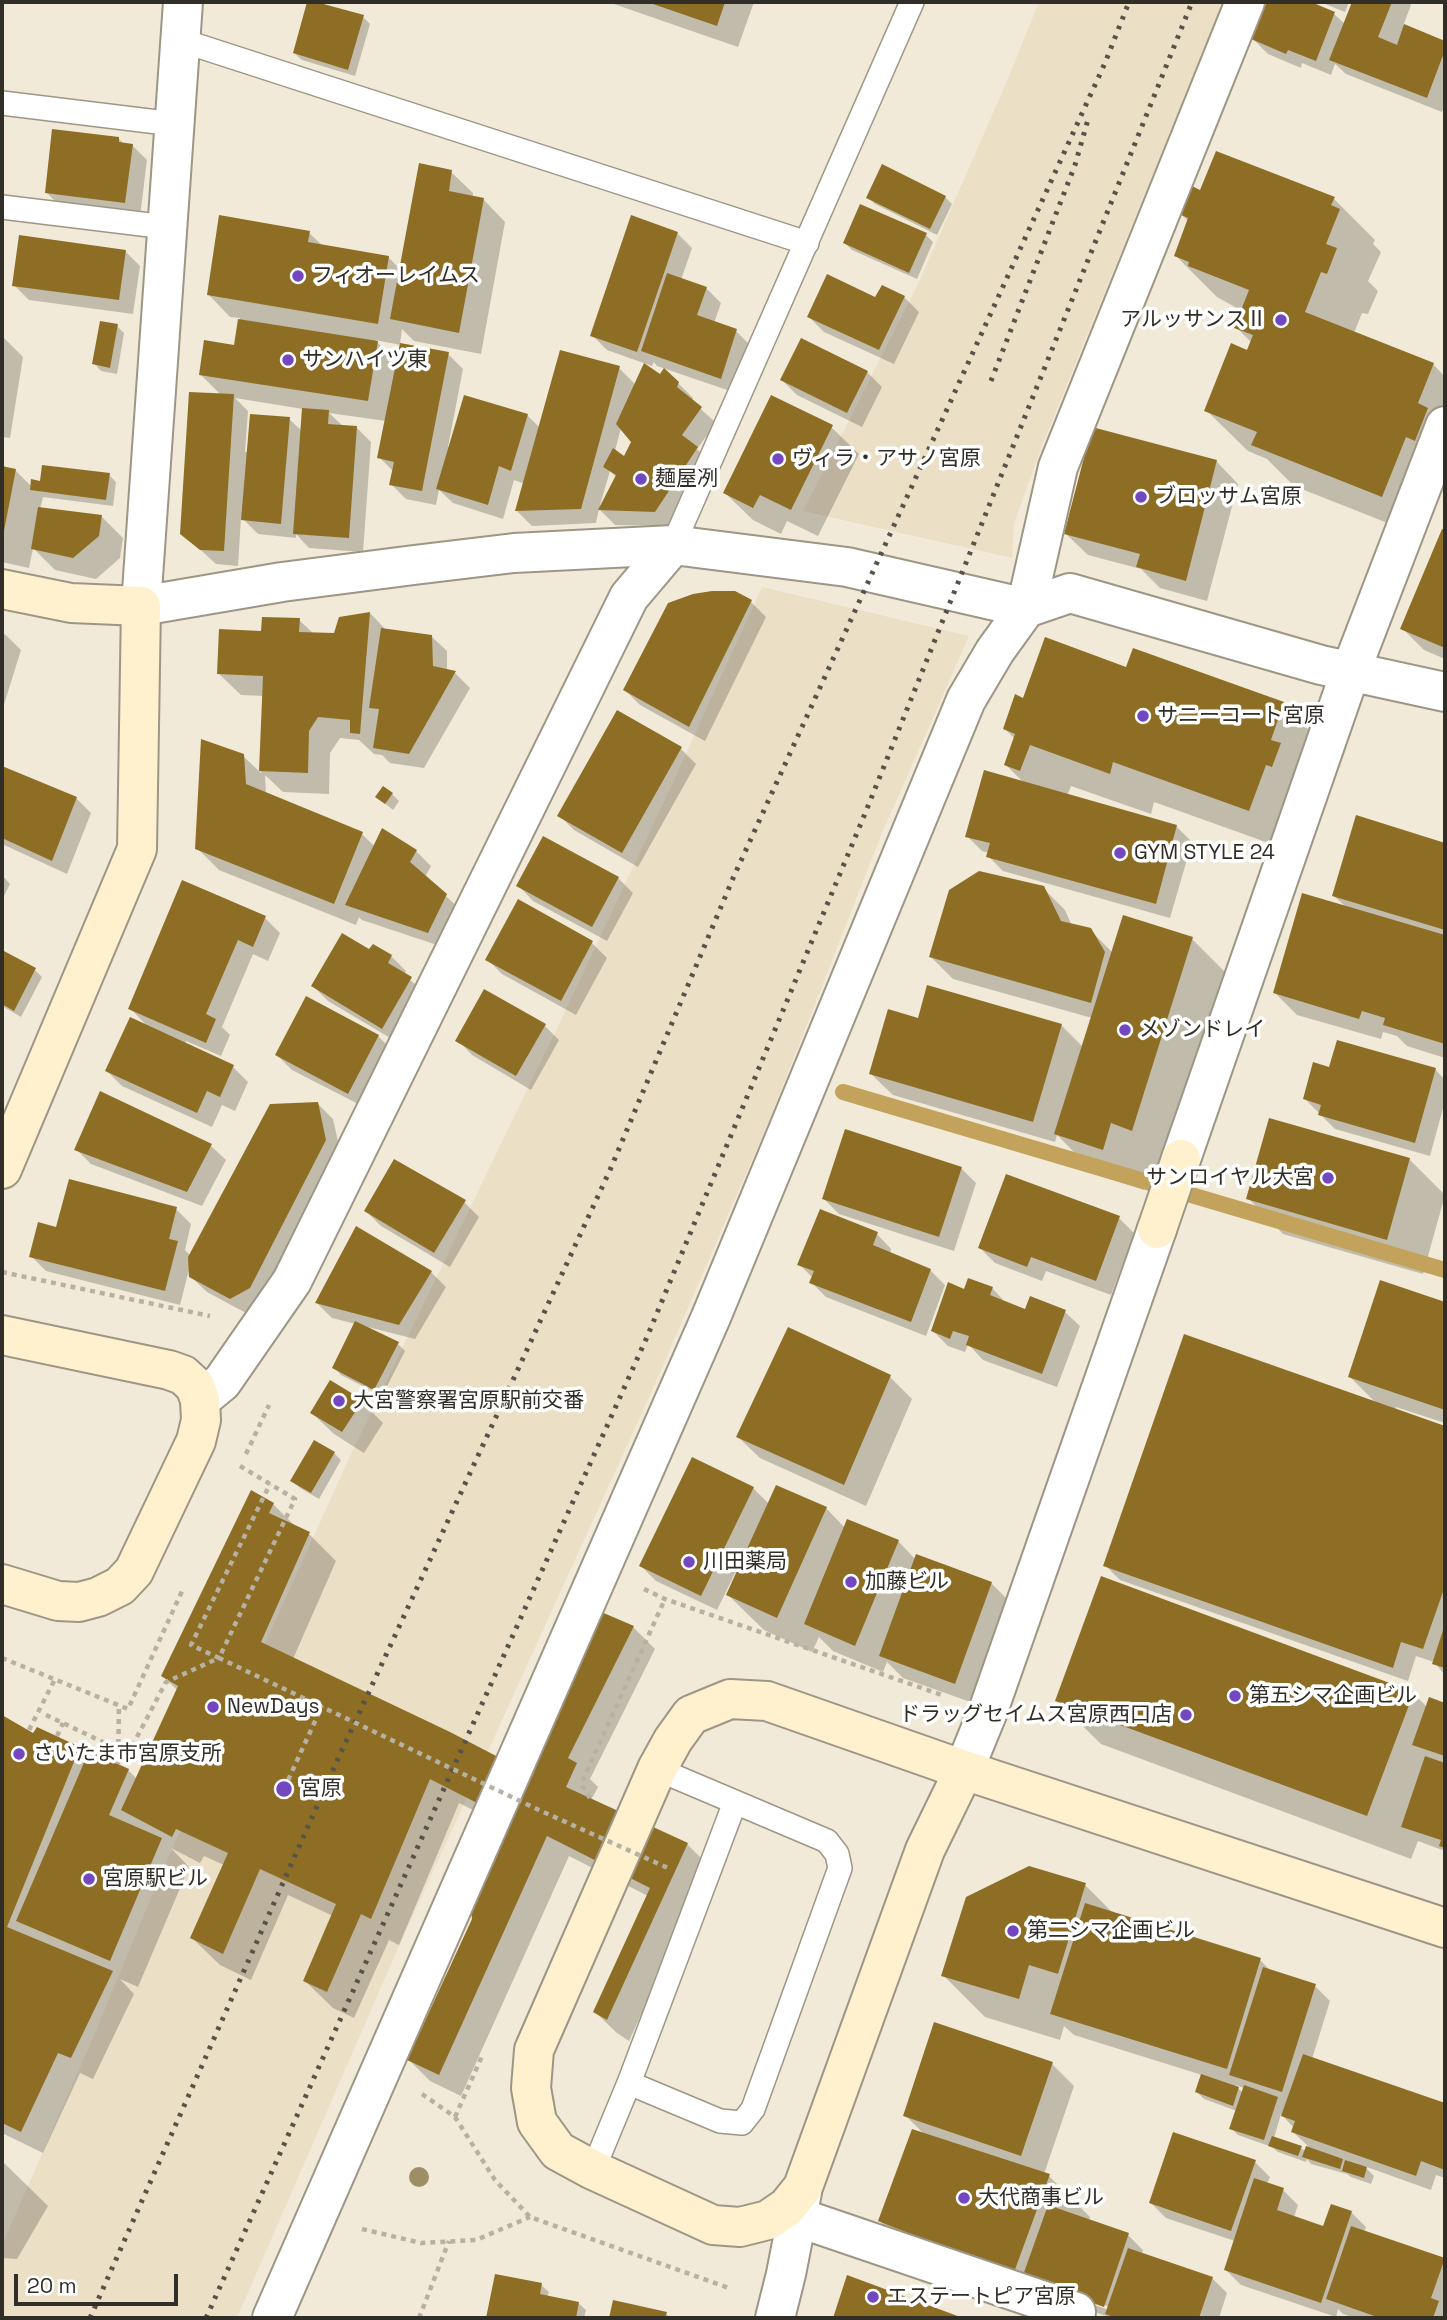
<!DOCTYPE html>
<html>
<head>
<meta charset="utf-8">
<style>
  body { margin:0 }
  #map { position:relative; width:1447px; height:2320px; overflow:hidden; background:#f2ead8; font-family:"Space Grotesk",sans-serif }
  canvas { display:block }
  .frame { position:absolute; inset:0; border:4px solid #312e27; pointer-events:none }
  .scale { position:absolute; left:14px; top:2274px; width:164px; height:32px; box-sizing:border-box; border:4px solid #312e27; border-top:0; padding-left:9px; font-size:21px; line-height:24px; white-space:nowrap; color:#312e27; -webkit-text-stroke:5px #fff; paint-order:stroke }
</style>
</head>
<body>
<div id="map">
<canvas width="1447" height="2320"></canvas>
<div class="frame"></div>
<div class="scale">20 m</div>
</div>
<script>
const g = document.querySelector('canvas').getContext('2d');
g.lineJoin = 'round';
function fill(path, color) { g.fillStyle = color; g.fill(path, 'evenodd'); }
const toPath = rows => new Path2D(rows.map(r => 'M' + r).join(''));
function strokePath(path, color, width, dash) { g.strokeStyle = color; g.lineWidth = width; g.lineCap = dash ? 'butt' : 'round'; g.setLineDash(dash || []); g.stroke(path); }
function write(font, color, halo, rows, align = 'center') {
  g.font = font + ' "Space Grotesk","Noto Sans JP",sans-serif'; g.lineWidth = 7; g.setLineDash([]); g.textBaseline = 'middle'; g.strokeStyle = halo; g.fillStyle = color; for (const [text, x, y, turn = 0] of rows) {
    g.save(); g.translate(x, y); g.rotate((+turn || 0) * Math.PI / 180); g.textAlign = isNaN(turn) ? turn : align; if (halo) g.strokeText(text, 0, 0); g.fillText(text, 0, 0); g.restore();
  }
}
fill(toPath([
  [1039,2,1223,2,1042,446,1014,523,1012,558,803,511,920,280,1010,74],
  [762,587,969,636,882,833,771,1116,651,1393,395,1955,237,2318,2,2318,2,2245,92,2040,163,1869,350,1456,559,1024,668,793]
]), '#ebdfc6');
fill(toPath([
  [309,2,363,17,370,24,355,76,302,60,294,53],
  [608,2,754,2,738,47],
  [1268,2,1307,2,1334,14,1345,24,1353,2,1408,2,1411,5,1403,26,1445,43,1445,111,1443,109,1442,112,1346,74,1335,64,1331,75,1302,63,1301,68,1268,54,1253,39],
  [1320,2,1349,2,1345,12],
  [118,138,124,144,132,145,147,160,140,217,61,207,46,192],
  [451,172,473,193,473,198,484,200,505,222,481,354,414,341,402,329,400,344,448,354,463,369,448,447,527,415,540,428,619,368,636,385,660,377,678,383,693,398,692,401,716,423,697,449,712,464,671,526,615,525,599,509,596,523,532,526,517,511,525,484,514,480,503,519,453,503,439,490,436,505,406,499,391,484,394,472,379,457,386,421,329,413,343,426,356,427,371,442,363,552,309,548,296,534,296,538,258,534,241,517,238,566,216,564,182,533,221,395,201,375,236,347,240,318,230,317,209,295,309,233,323,246,388,257,401,270],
  [375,340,401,345,397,363],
  [235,398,303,409,302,431,289,419,249,452,245,452,248,411],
  [621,428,633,442,624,459,615,451],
  [610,471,616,477,602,506,600,505],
  [1201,192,1334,199,1375,240,1373,244,1381,252,1368,281,1378,291,1368,314,1362,313,1354,333,1433,364,1445,377,1445,483,1423,537,1294,486,1267,459,1248,451,1206,410,1248,352,1252,343,1236,327,1242,311,1217,297,1176,256,1189,222,1181,214],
  [868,197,945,197,952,204,937,235,875,204],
  [677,233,692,248,681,280,706,288,721,303,714,323,736,331,751,346,736,393,657,366,654,362,652,366,607,350,592,335],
  [926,235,933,242,917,279,852,250,845,243],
  [125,251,140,266,133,314,29,300,14,285],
  [904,297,919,312,894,364,824,332,809,317,876,299],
  [117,326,124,333,117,374,101,371,94,363],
  [2,336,23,357,10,438,2,437],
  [867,372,882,387,862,427,797,395,782,380],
  [831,427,859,454,818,536,787,521,781,534,753,520,725,493],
  [1094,429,1217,462,1238,484,1207,601,1160,588,1141,569,1088,555,1066,534],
  [2,468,15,470,32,487,42,483,109,475,116,482,113,506,43,497,40,509,101,516,123,538,120,558,96,579,55,570,33,548,29,568,2,562],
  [1443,531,1445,532,1445,659,1424,650,1402,628],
  [734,592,751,602,766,617,705,741,640,705,625,690],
  [370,613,387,631,431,636,447,651,447,671,455,673,470,688,424,768,390,763,382,755,374,754,359,740,340,738,330,753,329,794,283,792,265,775,266,794,362,834,375,847,416,851,431,866,425,877,461,910,443,947,362,920,359,917,356,925,219,870,197,848,243,756,261,773,264,696,241,695,219,674,263,633,299,620,314,634,335,635],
  [2,633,6,635,21,650,2,711],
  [1127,669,1283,704,1324,745,1291,851,1154,802,1151,814,1071,786,1067,796,1177,827,1192,842,1170,918,1003,871,988,856,989,853,982,851,967,836,1024,783,1006,765,1015,739,1005,729,1024,700],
  [681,749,696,764,638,867,574,830,559,815],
  [2,768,76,798,91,813,67,874,2,844],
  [392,794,399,801,393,810,377,797],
  [1357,817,1445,844,1445,1058,1407,1046,1397,1036,1383,1032,1381,1039,1297,1015,1275,993,1346,907,1334,896],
  [2,875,10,884,2,900],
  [618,878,633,893,607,941,533,901,519,886],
  [1043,888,1065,910,1072,926,1090,930,1113,953,1192,939,1233,980,1173,1171,1153,1164,1144,1190,1097,1175,1057,1135,1055,1142,893,1095,871,1074,919,1020,1061,1025,1083,1047,1092,1018,953,979,931,957],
  [519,902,592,943,607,958,576,1015,502,974,487,959],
  [265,918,280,933,268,961,253,954,222,1027,230,1035,221,1056,186,1041,185,1044,233,1067,248,1082,235,1111,222,1105,212,1127,122,1086,107,1071,148,1027,130,1008],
  [373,946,391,956,406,971,404,975,426,993,397,1042,328,1001,313,986,370,952],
  [2,952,35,970,42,977,21,1017,2,1006],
  [545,1026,559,1040,531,1090,472,1055,458,1040],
  [378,1036,393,1051,364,1107,292,1070,277,1055],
  [1330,1069,1435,1069,1445,1080,1445,1101,1430,1156,1335,1129,1305,1099],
  [318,1104,333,1119,341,1155,264,1303,246,1313,207,1292,191,1277,190,1266,180,1305,46,1271,31,1256,57,1229,176,1209,191,1224,185,1250,191,1256],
  [211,1146,226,1160,202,1206,91,1164,76,1149],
  [1409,1159,1445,1195,1423,1274,1283,1234,1248,1198],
  [961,1168,976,1183,954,1251,839,1214,824,1199],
  [464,1202,479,1217,450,1267,381,1226,366,1211],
  [1119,1218,1134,1233,1111,1295,1046,1271,1042,1281,995,1263,980,1248],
  [877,1234,891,1249,890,1254,930,1270,945,1285,926,1336,826,1297,811,1282,813,1278,799,1264],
  [431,1272,446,1287,415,1339,368,1327,398,1344,405,1351,382,1396,341,1375,334,1367,356,1324,332,1318,317,1303],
  [1381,1282,1445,1304,1445,1423,1396,1407,1395,1410,1445,1428,1445,1675,1434,1662,1416,1656,1408,1681,1120,1580,1105,1565,1377,1404,1350,1377],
  [992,1288,1007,1304,1026,1311,1065,1312,1080,1326,1057,1387,983,1360,968,1344,965,1352,948,1346,933,1331,965,1291],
  [890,1377,912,1399,866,1506,760,1458,738,1437],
  [361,1401,383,1423,364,1453,334,1434,312,1413],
  [334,1453,341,1460,319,1499,300,1488,292,1481],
  [693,1459,753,1488,769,1504,826,1508,845,1528,898,1541,916,1560,991,1583,1013,1605,976,1704,903,1678,887,1662,883,1672,833,1651,819,1637,812,1652,764,1630,728,1595,740,1570,737,1569,717,1610,656,1581,641,1566],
  [273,1504,298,1529,309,1534,336,1561,293,1659,502,1761,633,1627,655,1649,590,1779,598,1787,591,1800,687,1844,709,1866,629,2041,617,2033,595,2012,648,1896,569,1856,461,2096,430,2081,409,2060,474,1919,479,1813,459,1803,399,1945,389,1940,354,2018,333,2008,305,1981,333,1916,288,1895,251,1980,220,1965,192,1938,224,1865,204,1856,200,1863,171,1848,189,1867,138,1987,120,1979,134,1994,93,2079,80,2073,43,2153,2,2133,2,1717,34,1735,79,1748,88,1757,128,1770,137,1779,178,1691,163,1676],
  [1413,1693,1427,1707,1430,1699,1445,1705,1445,1851,1418,1841,1411,1859,1101,1744,1057,1701],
  [1085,1885,1115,1915,1260,1960,1272,1972,1315,1986,1330,2001,1312,2059,1445,2104,1445,2178,1436,2175,1431,2190,1364,2166,1374,2176,1371,2184,1351,2177,1347,2174,1311,2164,1307,2159,1306,2162,1278,2152,1272,2147,1238,2135,1231,2128,1237,2111,1204,2099,1197,2092,1202,2075,1074,2035,1064,2026,1060,2040,985,2017,943,1975],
  [1235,2085,1244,2088,1243,2093],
  [1281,2114,1294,2128,1293,2132,1308,2146,1306,2152,1301,2148,1274,2138],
  [1052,2064,1074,2086,1044,2174,1049,2176,1090,2217,1089,2221,1128,2235,1143,2250,1142,2254,1212,2278,1227,2293,1219,2318,1112,2318,1060,2300,922,2262,880,2221,924,2134,905,2115],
  [1063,2291,1113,2308,1112,2311,1063,2294],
  [2,2161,48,2206,17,2259,2,2258],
  [1255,2162,1270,2177,1267,2184,1283,2190,1298,2205,1294,2217,1324,2228,1351,2212,1366,2227,1364,2232,1444,2259,1445,2318,1355,2318,1343,2314,1338,2309,1336,2317,1241,2285,1226,2270,1235,2241,1166,2218,1151,2203],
  [497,2276,541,2285,549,2292,547,2297,578,2303,586,2310,584,2318,488,2318],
  [848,2278,958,2318,835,2318],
  [614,2302,666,2314,671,2318,611,2318]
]), '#0003');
strokePath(toPath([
  [843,1092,1445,1270]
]), '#c3a35b', 16);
fill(toPath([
  [307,2,316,2,364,15,348,70,293,53],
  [647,2,725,2,717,26],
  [1267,2,1311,2,1335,12,1316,61,1288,50,1286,54,1251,39],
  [1352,2,1392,2,1378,37,1397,45,1404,24,1445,41,1445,50,1427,98,1329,60],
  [52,129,119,137,119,142,133,144,125,203,45,193],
  [1216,151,1335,197,1331,205,1340,209,1326,244,1337,248,1327,274,1321,272,1305,312,1434,363,1418,403,1428,408,1415,441,1406,437,1382,497,1251,445,1257,432,1204,411,1231,343,1247,350,1253,335,1234,328,1249,290,1188,266,1189,262,1174,256,1188,218,1179,214,1190,185,1200,190],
  [419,163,452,170,449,191,484,198,459,333,390,319],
  [882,164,946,196,930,229,866,198],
  [860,204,927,233,909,273,843,243],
  [219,215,310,231,308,242,389,256,378,324,207,295],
  [631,215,678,232,637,352,590,336],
  [19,235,126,250,119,300,12,286],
  [667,273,707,287,697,315,737,329,721,379,641,351],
  [827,274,875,297,882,285,905,296,879,350,807,317],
  [238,319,378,341,368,401,199,375,204,340,234,345],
  [100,321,118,324,110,368,92,364],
  [801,338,868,371,847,413,780,380],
  [400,343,449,352,422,491,389,485,394,462,377,458],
  [560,350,620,366,581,509,515,511],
  [644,363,660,374,664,368,679,382,677,387,702,407,682,435,698,447,655,512,598,510,616,475,603,467,613,448,624,456,631,442,616,424],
  [189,392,234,394,224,551,200,550,180,534],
  [464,395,528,414,511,471,499,466,488,505,436,489],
  [771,395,833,425,791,510,760,495,753,508,723,493],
  [302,408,329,410,328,424,357,426,349,538,293,534],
  [250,414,290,417,281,524,241,520],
  [1092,427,1217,460,1186,581,1136,567,1140,554,1064,534],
  [42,465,110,473,106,500,30,490,31,479,40,481],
  [2,466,16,469,3,536,2,536],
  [38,507,102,515,99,536,73,558,31,549],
  [1442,529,1445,530,1445,648,1400,629],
  [712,591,735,591,752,600,689,727,623,690,668,603,693,594],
  [370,612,360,734,350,733,350,720,318,717,309,731,308,773,259,771,263,676,217,674,219,629,261,631,262,617,300,618,299,632,334,633,339,617],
  [381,628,432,635,433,666,456,671,409,754,373,748,379,709,369,708],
  [1045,637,1126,667,1133,648,1284,702,1271,740,1281,743,1272,767,1266,765,1249,811,1113,762,1110,774,1030,745,1020,771,1004,765,1015,734,1003,729,1015,694,1023,698],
  [617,710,682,747,622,853,557,816],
  [201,739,244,754,246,784,363,832,334,904,195,849],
  [2,766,77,797,52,861,2,838],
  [984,770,1177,825,1156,904,986,857,990,843,965,837],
  [383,786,393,793,385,804,375,797],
  [1356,815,1445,843,1445,930,1332,896],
  [382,828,417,850,410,862,447,894,428,933,345,905],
  [543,836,619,877,592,927,516,886],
  [979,871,1044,886,1061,921,1091,928,1105,952,1091,1003,929,957,949,890],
  [182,880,266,916,253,947,238,940,206,1014,216,1019,206,1043,128,1009],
  [1302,893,1445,935,1445,1044,1383,1025,1385,1018,1362,1011,1359,1019,1273,993],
  [518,899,593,941,561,1001,485,960],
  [1123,915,1193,937,1132,1131,1111,1123,1103,1150,1054,1134],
  [342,933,369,949,373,944,392,955,388,963,412,977,382,1029,311,986],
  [2,950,36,968,14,1011,2,1004],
  [927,985,1062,1024,1033,1122,869,1074,888,1009,918,1018],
  [484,989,546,1024,516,1076,455,1041],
  [306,996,379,1035,348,1094,275,1055],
  [130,1017,234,1065,220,1097,207,1091,197,1113,105,1071],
  [1337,1040,1436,1068,1415,1143,1318,1115,1321,1105,1303,1099,1313,1062,1329,1067],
  [100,1091,212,1144,187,1192,74,1150],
  [318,1102,326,1140,250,1288,230,1299,189,1277,188,1257,270,1104],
  [1269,1118,1410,1158,1387,1240,1246,1199],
  [845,1129,962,1167,939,1237,822,1199],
  [394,1159,466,1200,434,1253,364,1211],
  [1006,1174,1120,1216,1096,1281,1031,1257,1027,1267,978,1248],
  [69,1179,177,1207,169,1239,178,1241,165,1291,29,1257,38,1222,56,1227],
  [820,1209,878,1232,873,1245,931,1269,911,1322,809,1283,814,1271,797,1265],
  [356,1226,432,1271,399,1325,315,1303],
  [968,1278,993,1287,990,1295,1025,1309,1030,1296,1066,1310,1042,1374,966,1345,969,1336,953,1331,950,1339,931,1331,948,1282,964,1289],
  [1380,1280,1445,1302,1445,1410,1348,1377],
  [355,1321,399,1342,374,1390,332,1368],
  [788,1327,891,1375,844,1485,736,1437],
  [1184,1334,1445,1426,1445,1586,1423,1649,1401,1642,1393,1668,1103,1566],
  [330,1380,363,1400,342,1432,310,1413],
  [314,1440,335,1452,311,1493,290,1481],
  [692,1457,754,1487,701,1596,639,1566],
  [776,1485,827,1507,777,1618,726,1595],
  [251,1490,274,1503,269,1513,310,1532,261,1642,450,1732,502,1759,599,1611,634,1626,568,1758,577,1763,566,1787,688,1843,607,2020,593,2012,650,1888,547,1836,439,2075,407,2060,472,1919,462,1857,481,1805,430,1779,371,1919,361,1914,327,1992,303,1981,336,1904,260,1869,223,1954,190,1938,228,1853,176,1829,172,1837,121,1810,178,1686,161,1676],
  [847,1519,899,1540,855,1646,804,1624],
  [916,1554,992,1582,955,1684,879,1656],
  [1101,1576,1414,1692,1367,1816,1055,1701],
  [1445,1624,1445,1668,1432,1664],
  [1429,1697,1445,1703,1445,1756,1412,1745],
  [2,1715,33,1733,37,1727,80,1747,7,1927,113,1971,71,2058,58,2053,21,2132,2,2123],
  [89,1751,129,1769,109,1815,162,1838,110,1961,16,1921],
  [1425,1756,1445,1763,1445,1848,1439,1846,1441,1840,1401,1827],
  [1029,1866,1086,1883,1058,1974,1029,1965,1019,1999,941,1976,966,1897],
  [1085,1903,1261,1958,1227,2069,1050,2014],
  [1263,1967,1316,1984,1282,2092,1229,2075],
  [934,2022,1053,2062,1021,2156,903,2116],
  [1303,2054,1445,2103,1445,2170,1421,2161,1416,2176,1291,2132,1295,2121,1281,2116],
  [1201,2074,1239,2087,1233,2106,1195,2092],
  [1244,2085,1278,2097,1264,2140,1229,2129],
  [912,2129,1050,2174,1013,2275,878,2221],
  [1173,2132,1256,2160,1231,2231,1149,2203],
  [1272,2136,1302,2146,1298,2156,1268,2146],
  [1306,2146,1343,2159,1340,2169,1302,2157],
  [1345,2160,1367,2167,1364,2178,1342,2171],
  [1254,2178,1284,2188,1277,2210,1323,2226,1331,2204,1352,2211,1321,2303,1224,2270],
  [1048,2205,1129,2233,1104,2307,1022,2278],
  [1351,2226,1445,2258,1431,2298,1439,2301,1433,2318,1380,2318,1326,2299],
  [1128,2248,1213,2277,1199,2318,1117,2318,1105,2314],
  [495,2274,542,2283,540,2294,579,2302,576,2318,486,2318],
  [847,2275,963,2318,833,2318],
  [613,2300,667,2312,665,2318,609,2318]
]), '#8d6e24');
const lane = toPath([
  [180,40,807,243],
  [2,103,174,124],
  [2,207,166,227],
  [673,545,912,2],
  [629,2083,720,2121,742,2123,753,2109,840,1868,837,1854,827,1841,657,1769],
  [593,2170,629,2083,735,1802]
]);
const street = toPath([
  [183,2,141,606,282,582,414,565,514,553,673,545,847,567,1026,608,1070,593,1321,665,1445,692],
  [1181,1159,1350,673,1445,426],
  [200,1400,222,1382,292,1281,629,597,673,545],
  [964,1770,988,1711,1157,1229],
  [797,2217,1076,2312],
  [272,2318,711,1317,966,700,995,651,1026,608,1058,467,1245,2],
  [775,2318,786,2274,802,2192]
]);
const secondary = toPath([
  [2,589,71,603,141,606,137,849,2,1169],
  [1157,1229,1181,1159],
  [2,1335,169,1370,183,1375,195,1386,200,1400,201,1420,196,1441,134,1571,120,1586,98,1597,79,1602,58,1601,2,1584],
  [964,1770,925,1850,803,2187,787,2207,768,2220,740,2227,713,2225,593,2170,558,2151,537,2122,531,2088,534,2050,657,1769,673,1740,691,1715,730,1699,767,1701,964,1770,1445,1928]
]);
strokePath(lane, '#9e9685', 26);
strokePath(street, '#9e9685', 42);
strokePath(secondary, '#9e9685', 42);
strokePath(toPath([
  [2,1272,210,1316],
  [246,1454,269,1405],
  [240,1466,295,1499,219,1658,191,1645,270,1484],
  [644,1589,665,1599,942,1695],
  [2,1658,128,1709,183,1589],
  [29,1730,55,1679],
  [57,1736,63,1723],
  [118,1764,119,1705],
  [284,1789,322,1706],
  [590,1798,581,1784,665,1599],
  [422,2094,455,2117,495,2180,530,2217,729,2288],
  [455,2117,483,2054],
  [362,2229,421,2243,476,2240,530,2217],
  [419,2318,449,2241]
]), '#b7b1a2', 4.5, [5, 5]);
strokePath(lane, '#fff', 23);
strokePath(street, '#fff', 38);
strokePath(secondary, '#fff0ce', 38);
strokePath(toPath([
  [991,381,1075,165,1089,116],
  [90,2318,337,1761,610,1170,734,876,1105,63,1129,2],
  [206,2318,647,1337,864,816,1192,2]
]), '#575349', 5, [3.5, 7]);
strokePath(toPath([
  [46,1715,128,1754,166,1682,219,1658,539,1810,668,1868],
  [115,1763,120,1751]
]), '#b7b1a2', 4.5, [5, 5]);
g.fillStyle = '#9e8e65';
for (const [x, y] of [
  [419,2177]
]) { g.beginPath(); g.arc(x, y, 10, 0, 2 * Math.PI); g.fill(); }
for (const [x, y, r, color] of [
  [298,276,7,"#7247bf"],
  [1281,320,7,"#7247bf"],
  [288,360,7,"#7247bf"],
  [778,459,7,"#7247bf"],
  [641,479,7,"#7247bf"],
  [1141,497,7,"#7247bf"],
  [1143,716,7,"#7247bf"],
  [1120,853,7,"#7247bf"],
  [1125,1030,7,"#7247bf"],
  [1328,1178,7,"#7247bf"],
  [339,1401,7,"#7247bf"],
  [689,1562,7,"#7247bf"],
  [851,1582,7,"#7247bf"],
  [1235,1696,7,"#7247bf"],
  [213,1707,7,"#7247bf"],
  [1186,1715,7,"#7247bf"],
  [19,1754,7,"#7247bf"],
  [284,1789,9,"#7247bf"],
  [89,1879,7,"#7247bf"],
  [1013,1931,7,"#7247bf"],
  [964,2198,7,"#7247bf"],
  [873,2297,7,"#7247bf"]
]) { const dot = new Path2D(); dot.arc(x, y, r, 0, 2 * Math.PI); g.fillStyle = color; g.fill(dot); strokePath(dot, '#fff', 2.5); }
write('21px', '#312e27', '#fff', [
  ["フィオーレイムス",312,276],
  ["アルッサンスⅡ",1267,320,"right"],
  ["サンハイツ東",302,360],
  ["ヴィラ・アサノ宮原",792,459],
  ["麺屋冽",655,479],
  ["ブロッサム宮原",1155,497],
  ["サニーコート宮原",1157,716],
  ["GYM STYLE 24",1134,853],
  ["メゾンドレイ",1139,1030],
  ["サンロイヤル大宮",1314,1178,"right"],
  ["大宮警察署宮原駅前交番",353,1401],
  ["川田薬局",703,1562],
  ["加藤ビル",865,1582],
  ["第五シマ企画ビル",1249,1696],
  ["NewDays",227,1707],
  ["ドラッグセイムス宮原西口店",1172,1715,"right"],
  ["さいたま市宮原支所",33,1754],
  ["宮原",300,1789],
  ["宮原駅ビル",103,1879],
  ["第二シマ企画ビル",1027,1931],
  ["大代商事ビル",978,2198],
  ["エステートピア宮原",887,2297]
], 'left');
</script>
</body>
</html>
